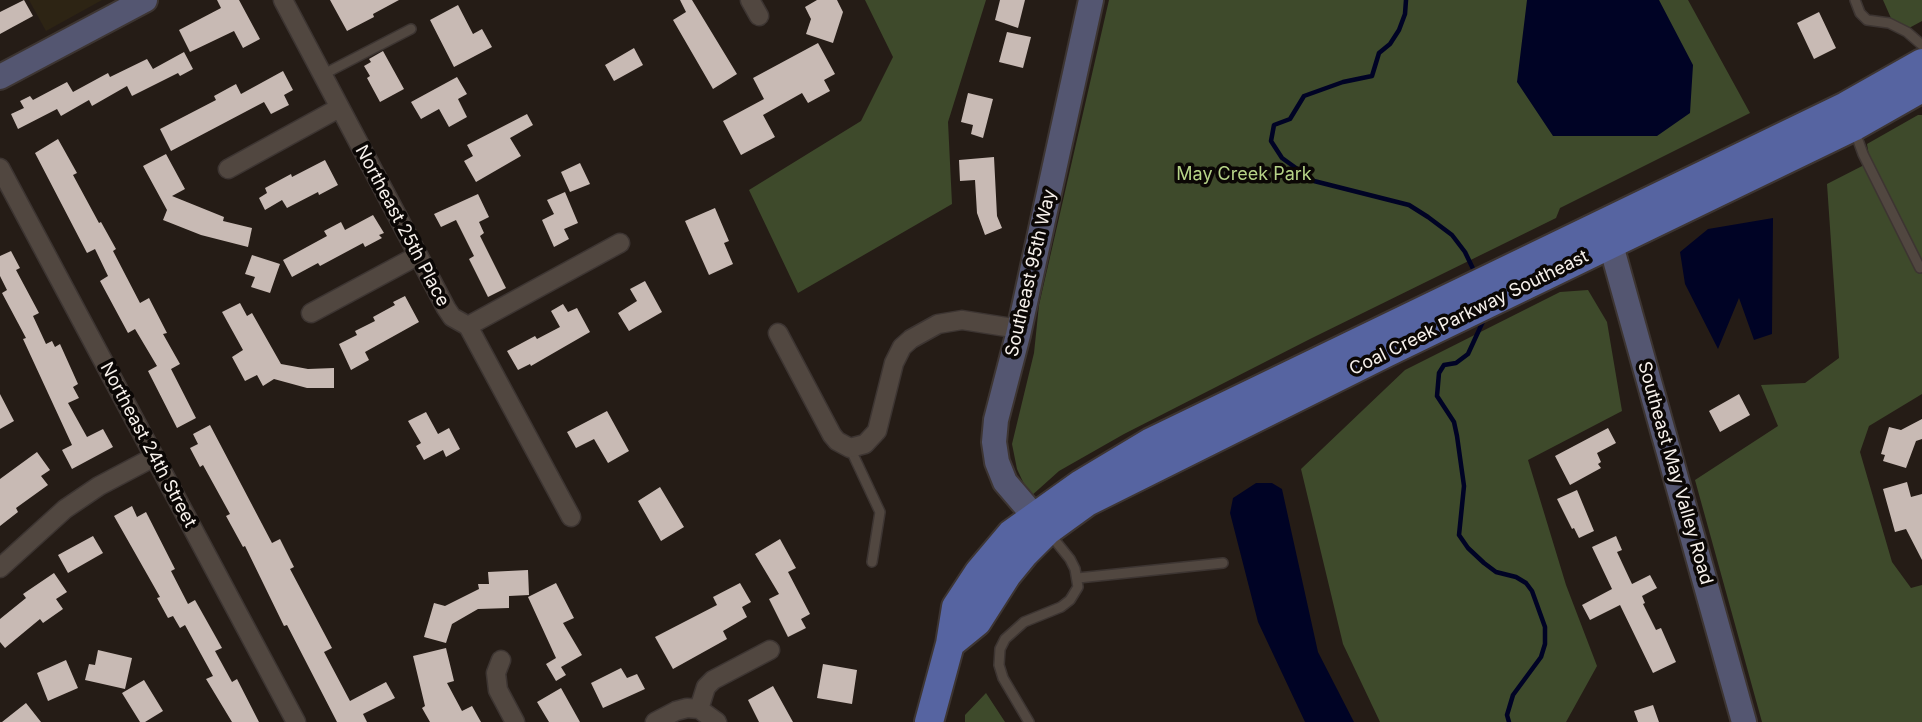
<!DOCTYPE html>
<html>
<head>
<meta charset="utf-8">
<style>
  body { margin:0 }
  canvas { display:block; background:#251c16 }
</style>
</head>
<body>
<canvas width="1922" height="722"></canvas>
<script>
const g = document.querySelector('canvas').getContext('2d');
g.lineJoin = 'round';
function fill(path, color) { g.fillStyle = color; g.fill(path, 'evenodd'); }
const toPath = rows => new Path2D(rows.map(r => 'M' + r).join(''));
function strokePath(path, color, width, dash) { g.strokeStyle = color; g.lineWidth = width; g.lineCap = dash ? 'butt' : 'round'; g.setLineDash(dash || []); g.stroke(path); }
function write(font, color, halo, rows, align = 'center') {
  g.font = font + ' Inter,sans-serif'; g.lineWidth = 7; g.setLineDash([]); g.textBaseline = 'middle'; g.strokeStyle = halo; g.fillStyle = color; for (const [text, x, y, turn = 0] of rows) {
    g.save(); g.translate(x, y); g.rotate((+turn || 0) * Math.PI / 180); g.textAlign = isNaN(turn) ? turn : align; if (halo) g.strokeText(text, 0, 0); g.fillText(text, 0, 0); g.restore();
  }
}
fill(toPath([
  [29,0,102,0,46,31]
]), '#2d2414');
fill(toPath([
  [865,0,986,0,948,122,952,204,798,293,749,190,861,121,893,57],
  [1109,0,1688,0,1750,113,1560,208,1556,218,1310,339,1124,434,1059,471,1030,497,1017,469,1012,444,1034,353,1039,305],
  [1883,0,1922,0,1922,21,1898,34],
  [1918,115,1922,115,1922,394,1869,426,1860,452,1892,562,1911,588,1922,585,1922,722,1762,722,1695,480,1778,426,1761,385,1805,383,1839,358,1827,184,1870,162,1867,144],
  [1588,290,1607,322,1622,411,1528,460,1566,585,1597,666,1566,722,1380,722,1343,644,1301,469,1405,370,1560,292],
  [986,693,1005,722,965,722,965,715]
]), '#3e4a2b');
fill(toPath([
  [1527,0,1659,0,1693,65,1690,113,1657,136,1553,136,1517,82],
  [1773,218,1772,334,1754,340,1739,298,1718,349,1685,284,1680,252,1708,229],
  [1256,483,1272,483,1282,489,1318,652,1354,722,1305,722,1258,622,1230,513,1233,498]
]), '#000325');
strokePath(toPath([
  [1406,0,1405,14,1399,30,1390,44,1379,53,1372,76,1343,82,1304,96,1290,119,1274,125,1271,141,1282,158,1314,181,1409,205,1428,217,1452,235,1465,252,1476,275],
  [1485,317,1468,354,1456,363,1444,365,1439,373,1437,396,1454,422,1457,436,1464,486,1459,535,1468,548,1484,563,1496,572,1516,577,1526,583,1532,591,1545,627,1545,644,1541,657,1513,695,1507,715,1509,722]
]), '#000325', 4.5);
fill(toPath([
  [24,0,33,16,0,34,0,12],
  [217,0,239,0,260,39,243,48,234,31,190,52,179,30,221,8],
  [330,0,399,0,373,14,374,17,347,31],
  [680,0,692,0,737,74,713,89,673,20,686,12],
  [817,0,837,0,843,12,833,43,806,34,811,19,805,7],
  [1000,0,1025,0,1018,28,995,20],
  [458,5,473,34,482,29,492,47,454,67,430,20],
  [1819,12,1836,48,1814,59,1797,23],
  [1007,32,1031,37,1023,68,999,62],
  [818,43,835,74,824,80,830,91,808,103,802,93,763,115,775,137,741,155,723,121,764,99,753,78],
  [634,48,643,65,614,81,605,65],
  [383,51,404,89,380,102,367,78,370,76,364,66,371,62,369,59],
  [184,52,193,69,180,76,178,73,132,96,127,86,92,106,89,100,61,116,57,109,18,129,11,114,24,108,20,101,30,96,33,100,67,82,73,92,108,73,110,77,147,59,153,69],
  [283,71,293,90,284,95,289,105,271,114,264,102,171,151,160,129,216,100,214,96,236,84,241,94],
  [457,77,467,94,458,99,467,117,449,127,439,109,421,119,411,102],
  [968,93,993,99,983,138,971,134,973,125,961,122],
  [527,114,533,125,510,138,521,156,476,182,464,161,473,156,467,145],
  [58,139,77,173,73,175,99,223,101,222,116,249,113,251,140,303,149,298,167,333,163,334,180,364,171,369,196,418,177,428,148,371,157,366,135,329,128,333,100,281,108,276,95,249,87,253,35,153],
  [166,154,185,189,172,196,224,217,223,221,252,228,248,247,201,235,163,220,167,210,143,166],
  [994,157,997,216,1002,228,985,235,977,213,975,180,960,181,959,160],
  [325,160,338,185,319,195,318,192,287,208,282,200,265,210,259,198,267,193,265,188,291,174,292,177],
  [580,163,590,184,570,192,561,172],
  [565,192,578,223,564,229,569,239,554,247,542,220,554,214,547,200],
  [478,194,489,217,479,222,484,233,480,236,506,288,488,297,469,259,474,256,456,220,441,227,434,214],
  [715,208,729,241,724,243,733,264,709,275,685,221],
  [373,215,384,233,379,235,382,238,365,247,363,243,320,266,318,263,292,277,283,260,327,236,324,231,341,222,345,230],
  [11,251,20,268,16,270,39,313,33,316,46,344,52,341,55,347,60,344,78,384,73,387,79,398,68,403,87,437,103,429,113,447,72,469,62,450,72,445,23,339,26,338,2,293,7,290,0,276,0,256],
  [252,255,280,264,270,293,251,287,255,277,245,274],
  [645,281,662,312,629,331,618,313,637,301,630,289],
  [405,296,419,322,365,352,369,360,351,370,339,344,357,335,355,331,375,321,373,317,395,305,393,302],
  [240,303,247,316,252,313,281,364,308,369,334,368,334,388,307,388,274,379,263,386,257,375,245,381,232,357,243,350,222,312],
  [563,304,568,312,577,308,590,332,531,366,530,364,518,370,507,351,535,336,537,339,560,327,551,311],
  [0,394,14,421,0,429],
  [1739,394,1750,415,1720,432,1709,411],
  [607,411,629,451,608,463,594,439,576,448,567,432],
  [426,412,438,434,449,428,460,449,446,457,443,450,424,460,416,446,421,443,408,421],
  [1922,419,1922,439,1916,441,1906,468,1883,461,1885,455,1881,454,1889,427,1901,430],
  [210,425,272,543,280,539,294,567,290,569,332,648,324,652,350,701,386,682,395,698,363,714,367,722,337,722,287,625,284,626,245,546,243,547,226,516,230,514,203,465,200,467,190,448,198,444,193,434],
  [1608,428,1616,443,1597,453,1601,462,1598,464,1601,468,1570,485,1555,456],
  [37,452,50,470,41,476,48,485,16,508,18,512,0,526,0,479],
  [1907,482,1911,497,1922,494,1922,560,1906,529,1895,532,1883,489],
  [660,487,684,527,661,541,638,501],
  [1577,490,1594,531,1579,538,1574,528,1572,529,1557,499],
  [132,506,137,517,146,512,175,569,171,571,188,604,195,600,222,648,215,651,232,682,237,679,259,722,232,722,206,679,213,676,185,625,180,628,173,616,168,618,157,598,160,597,114,516],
  [93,536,103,553,68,573,58,555],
  [1616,536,1622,550,1617,552,1632,584,1650,575,1657,588,1642,596,1645,603,1643,604,1656,630,1661,628,1676,662,1653,673,1620,605,1590,620,1582,605,1612,589,1592,547],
  [780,539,796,568,788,572,810,614,801,619,806,628,788,637,769,599,779,594,755,554],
  [528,570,529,595,509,596,509,608,478,609,452,624,446,643,424,637,434,603,445,606,479,589,478,584,489,584,488,572],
  [54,573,67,592,56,599,63,609,43,623,40,619,5,648,0,642,0,619,26,598,23,594],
  [556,583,574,618,563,623,582,655,561,667,566,675,556,681,546,664,556,658,528,597],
  [740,583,751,602,742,607,747,617,723,631,727,639,673,669,655,637,717,605,713,597],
  [446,648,454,681,447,683,462,711,472,706,481,722,430,722,422,708,425,706,413,656],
  [98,650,132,658,125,689,85,680,89,664,95,665],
  [66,660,78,688,48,701,37,673],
  [823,664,857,670,852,704,817,698],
  [621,668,627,678,637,674,645,689,603,708,591,683],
  [144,680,163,711,145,722,140,722,122,693],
  [773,686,793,722,759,722,748,700],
  [561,688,580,722,549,722,537,702],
  [26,703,41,722,2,722],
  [1653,705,1659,722,1638,722,1634,711]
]), '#c8bab4');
const lane = toPath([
  [1855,0,1860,13,1867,20,1889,23,1907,32,1922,45],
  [322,75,411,29],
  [1855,132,1863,154,1920,268],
  [850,448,880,512,872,562],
  [1078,578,1223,563],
  [1029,722,1003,678,999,665,1000,649,1005,639,1024,622,1061,607,1070,600,1078,587,1075,569,1070,559,1049,533]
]);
const street = toPath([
  [283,0,446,308,452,317,468,326,571,517],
  [750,0,759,16],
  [0,168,296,722],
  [228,169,339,108],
  [311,313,417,256],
  [468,326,620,243],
  [778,333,832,435,837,441,850,448,865,444,877,431,894,363,902,347,911,339,938,324,962,320,1019,329],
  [0,568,65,509,99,486,154,457],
  [501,660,496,673,498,690,515,722],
  [699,709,717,722],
  [655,722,676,711,687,708,699,709,706,687,713,680,770,650]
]);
const secondary = toPath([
  [0,77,145,0],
  [1603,226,1611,245,1744,722],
  [1047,531,1005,482,997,462,994,442,996,420,1018,335,1091,0]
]);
const primary = toPath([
  [950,644,977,622,1007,575,1025,553,1047,531,1087,502,1386,353,1853,127,1922,88],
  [929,722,950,644,956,607,979,572,1011,534,1081,484,1151,442,1846,106,1922,63]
]);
strokePath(lane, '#3d3532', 12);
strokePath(street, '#3d3532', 21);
strokePath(secondary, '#3d3532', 28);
strokePath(primary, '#3d3532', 32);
strokePath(lane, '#514740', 9);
strokePath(street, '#514740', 18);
strokePath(secondary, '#545671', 24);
strokePath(primary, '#5664a1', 28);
write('18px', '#b6d387', '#0b0705', [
  ["May Creek Park",1244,175]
]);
write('18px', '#f7f1ec', '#0b0705', [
  ["Northeast 25th Place",402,226,62],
  ["Southeast 95th Way",1031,273,-77],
  ["Coal Creek Parkway Southeast",1469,313,-26],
  ["Northeast 24th Street",148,445,62],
  ["Southeast May Valley Road",1675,473,74]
]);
</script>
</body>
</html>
